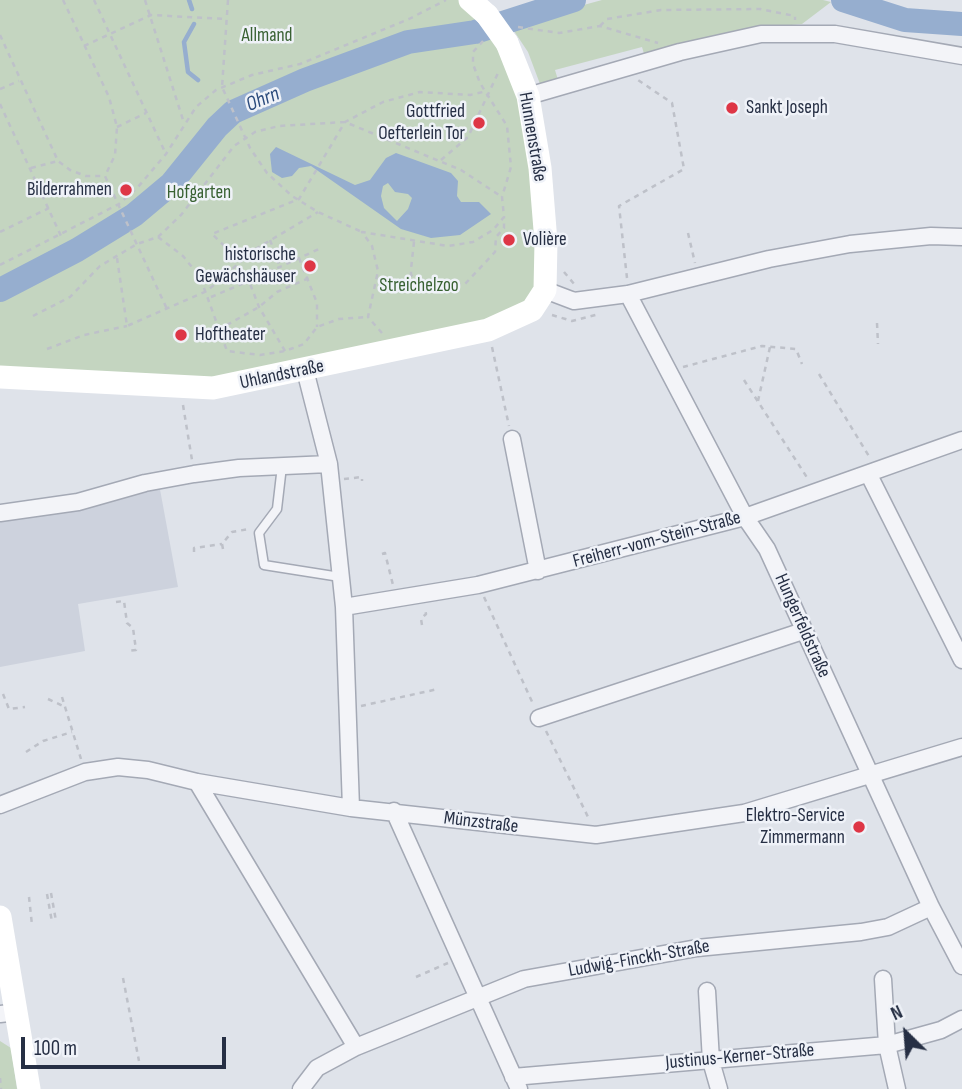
<!DOCTYPE html>
<html>
<head>
<meta charset="utf-8">
<style>
  body { margin:0 }
  #map { position:relative; width:962px; height:1089px; overflow:hidden; background:#dfe3ea; font-family:"Sofia Sans Condensed",sans-serif }
  canvas { display:block }
  .north { position:absolute; left:871px; top:998px; width:70px; height:70px; -webkit-text-stroke:5px #eff2f8; paint-order:stroke; rotate:335deg; font-size:19px; font-weight:700; line-height:28px; text-align:center; color:#262f44 }
  .north::after { content:''; display:block; margin:auto; width:24px; height:32px; background:#262f44; clip-path:polygon(50% 0,100% 100%,50% 72%,0 100%) }
  .scale { position:absolute; left:21px; top:1037px; width:205px; height:32px; box-sizing:border-box; border:4px solid #262f44; border-top:0; padding-left:9px; font-size:21px; line-height:24px; white-space:nowrap; color:#262f44; -webkit-text-stroke:5px #eff2f8; paint-order:stroke }
</style>
</head>
<body>
<div id="map">
<canvas width="962" height="1089"></canvas>
<div class="north">N</div>
<div class="scale">100 m</div>
</div>
<script>
const g = document.querySelector('canvas').getContext('2d');
g.lineJoin = 'round';
function fill(path, color) { g.fillStyle = color; g.fill(path, 'evenodd'); }
const toPath = rows => new Path2D(rows.map(r => 'M' + r).join(''));
function strokePath(path, color, width, dash) { g.strokeStyle = color; g.lineWidth = width; g.lineCap = dash ? 'butt' : 'round'; g.setLineDash(dash || []); g.stroke(path); }
function write(font, color, halo, rows, align = 'center') {
  g.font = font + ' "Sofia Sans Condensed",sans-serif'; g.lineWidth = 5; g.setLineDash([]); g.textBaseline = 'middle'; g.strokeStyle = halo; g.fillStyle = color; for (const [text, x, y, turn = 0] of rows) {
    g.save(); g.translate(x, y); g.rotate((+turn || 0) * Math.PI / 180); g.textAlign = isNaN(turn) ? turn : align; if (halo) g.strokeText(text, 0, 0); g.fillText(text, 0, 0); g.restore();
  }
}
fill(toPath([
  [159,484,178,587,78,604,85,651,0,667,0,516]
]), '#cdd2dd');
fill(toPath([
  [0,0,464,0,507,35,546,242,532,310,244,383,0,377],
  [602,0,823,0,831,2,802,24,760,28,645,57,642,47,555,70,558,80,540,84,528,52,510,25],
  [0,1041,11,1048,17,1089,0,1089]
]), '#c4d5c0');
fill(toPath([
  [276,147,355,185,370,180,386,158,396,153,451,173,458,181,457,196,461,202,479,202,491,214,460,235,431,238,401,229,311,166,299,168,292,176,282,178,272,172,270,154],
  [388,183,395,192,408,194,412,198,408,209,397,221,384,208,381,196,383,186]
]), '#96aecf');
strokePath(toPath([
  [189,0,192,9],
  [194,24,184,42,188,72,198,80]
]), '#96aecf', 4.5);
strokePath(toPath([
  [843,0,905,20,962,24],
  [0,290,77,250,134,215,171,184,217,127,233,112,305,80,408,42,475,32,574,0]
]), '#96aecf', 24);
const lane = toPath([
  [282,466,277,509,259,533,264,565,340,577]
]);
const street = toPath([
  [528,96,680,52,761,34,835,34,962,56],
  [545,290,574,301,628,294,769,259,850,244,931,236,962,237],
  [628,294,745,517,767,549,931,907,962,966],
  [305,370,329,464,344,607,351,808],
  [512,439,538,571],
  [869,475,962,660],
  [0,513,78,502,145,483,194,474,239,468,329,464],
  [344,607,478,585,745,517,962,440],
  [539,718,803,631],
  [197,782,356,1047],
  [0,805,85,772,118,767,148,770,197,782,351,808,596,835,744,813,962,747],
  [394,811,519,1089],
  [883,979,887,1045,897,1089],
  [707,991,711,1061,719,1089],
  [0,1014,17,1012],
  [513,1077,887,1045,941,1030,962,1019],
  [301,1089,317,1068,356,1047,524,979,697,948,861,932,888,927,931,907]
]);
strokePath(lane, '#a4a9b5', 11);
strokePath(street, '#a4a9b5', 19);
strokePath(toPath([
  [63,0,109,97,117,127,115,155,105,176],
  [94,0,165,152],
  [145,0,184,123],
  [228,0,222,87,250,148,267,173,292,196,318,212,362,232],
  [600,26,607,19,661,10,760,9,795,16,795,20],
  [518,27,559,33,600,26,658,43],
  [0,35,58,161,70,170,86,176,105,176,167,309],
  [84,46,151,15,226,19],
  [0,89,19,81],
  [0,104,61,236],
  [117,127,146,113],
  [441,160,468,137,499,71],
  [31,168,58,161],
  [0,232,49,208],
  [688,233,695,263],
  [158,237,183,256,200,277,227,351,260,355,285,351,304,344,317,327,339,319,368,317],
  [270,240,280,267],
  [414,242,411,269,411,275,417,280,440,285,465,284,495,252,496,237,504,228,504,217],
  [117,258,127,326,207,291,254,250,318,212],
  [299,258,317,303,317,327],
  [239,260,212,234,299,199,345,122,383,102,420,92,470,95,487,91],
  [0,265,119,204,138,187,166,154,196,107,216,90,252,75,300,64,409,19,446,0],
  [564,272,575,285],
  [627,278,619,206,684,169,672,103,638,80],
  [211,297,249,281],
  [552,315,572,321,599,314],
  [33,316,70,297,100,266,137,244,158,237,181,215,234,146,255,132,279,126,345,122,461,170,502,197],
  [877,323,878,344],
  [218,330,259,307,277,292,309,278],
  [382,333,368,317,378,271,372,246,362,232,448,246,473,242,493,230,504,217,502,197,511,167,507,126,480,83,473,64,473,52,483,41],
  [492,347,509,426],
  [47,349,84,335,127,326],
  [285,351,259,307,249,281,319,249],
  [683,367,762,346,796,349,802,364],
  [819,374,870,458],
  [744,380,808,479],
  [758,401,770,347],
  [183,405,192,460],
  [344,479,362,477,362,481],
  [223,549,222,544,232,532,249,529],
  [194,552,194,548,222,544],
  [382,554,385,553,393,585],
  [484,597,534,706],
  [116,602,124,601,127,623,133,628,136,650,127,651],
  [422,625,421,619,426,614,425,608],
  [3,694,9,709,25,707],
  [62,697,81,759],
  [48,699,63,706],
  [361,706,438,689],
  [546,731,589,819],
  [26,752,43,741,72,732],
  [51,893,56,921],
  [47,894,52,922],
  [29,897,32,925],
  [416,977,448,963],
  [123,978,139,1061],
  [0,1078,1,1089]
]), '#bec1c9', 2.5, [5, 5]);
strokePath(lane, '#f3f4f8', 8);
strokePath(street, '#f3f4f8', 16);
strokePath(toPath([
  [470,0,487,15],
  [0,377,213,388,488,330,532,310,545,290,546,242,540,168,528,96,507,43],
  [0,917,29,1089]
]), '#fff', 23);
strokePath(toPath([
  [487,15,507,43]
]), '#fff', 23);
for (const [x, y, r, color] of [
  [732,108,7,"#de3646"],
  [479,123,7,"#de3646"],
  [126,190,7,"#de3646"],
  [509,240,7,"#de3646"],
  [310,266,7,"#de3646"],
  [181,335,7,"#de3646"],
  [859,827,7,"#de3646"]
]) { const dot = new Path2D(); dot.arc(x, y, r, 0, 2 * Math.PI); g.fillStyle = color; g.fill(dot); strokePath(dot, '#eff2f8', 2.5); }
write('19px', '#386132', '#eff2f8', [
  ["Allmand",267,36],
  ["Hofgarten",199,193],
  ["Streichelzoo",419,286]
]);
write('19px', '#262f44', '#eff2f8', [
  ["Sankt Joseph",746,108,"left"],
  ["Gottfried",465,112],
  ["Oefterlein Tor",465,134],
  ["Bilderrahmen",112,190],
  ["Volière",523,240,"left"],
  ["historische",296,255],
  ["Gewächshäuser",296,277],
  ["Hoftheater",195,335,"left"],
  ["Elektro-Service",845,816],
  ["Zimmermann",845,838]
], 'right');
write('19px', '#262f44', '#eff2f8', [
  ["Hunnenstraße",532,137,80],
  ["Uhlandstraße",282,375,-12],
  ["Freiherr-vom-Stein-Straße",657,540,-15],
  ["Hungerfeldstraße",802,626,66],
  ["Münzstraße",481,823,7],
  ["Ludwig-Finckh-Straße",639,959,-10],
  ["Justinus-Kerner-Straße",740,1057,-5]
]);
write('italic 21px', '#2b4b7c', '#eff2f8', [
  ["Ohrn",263,100,-22]
]);
</script>
</body>
</html>
